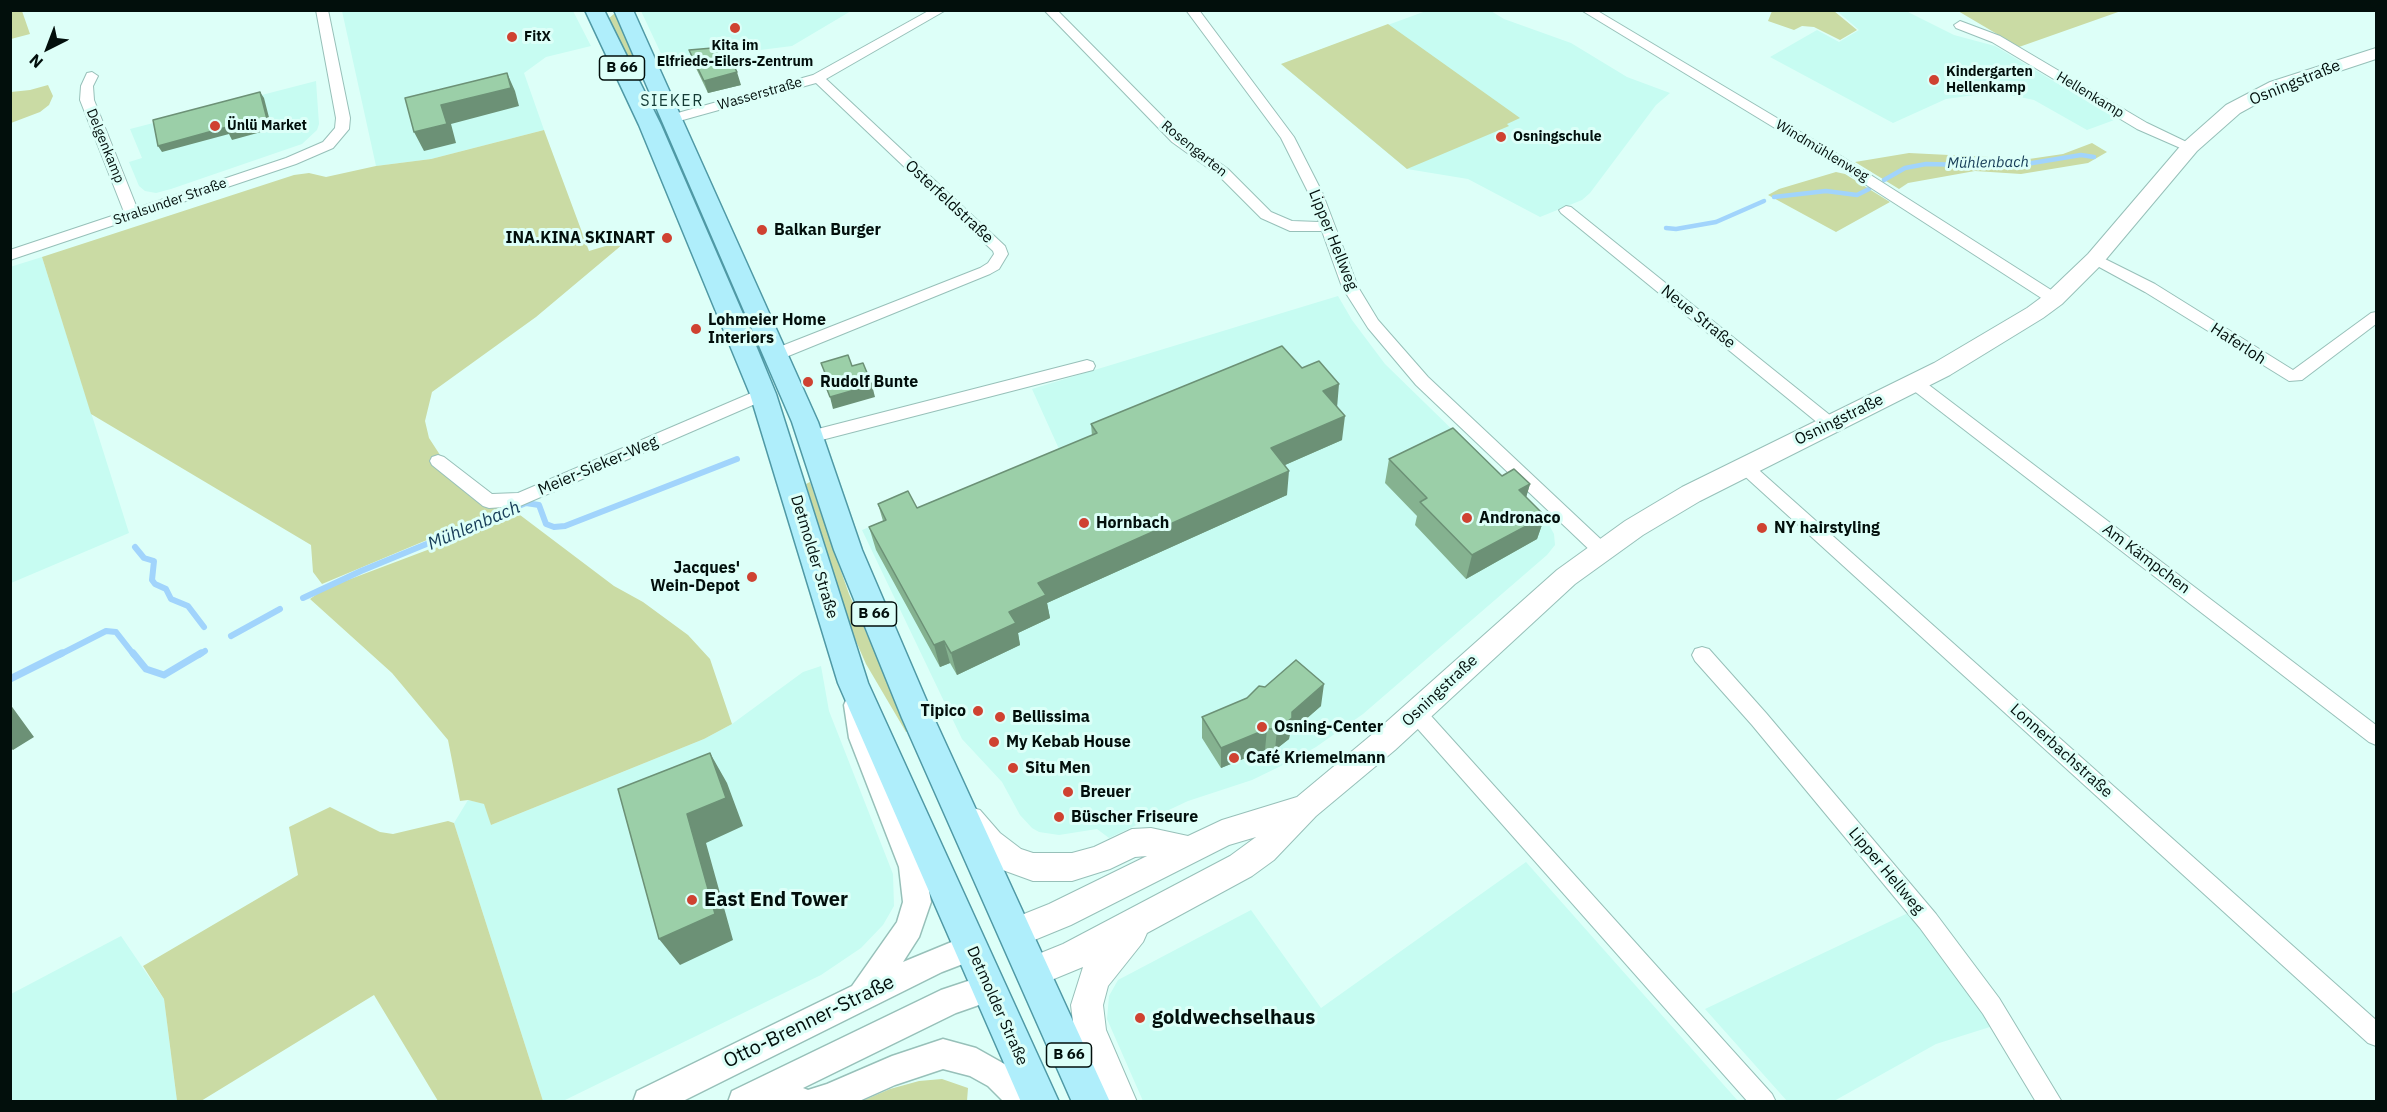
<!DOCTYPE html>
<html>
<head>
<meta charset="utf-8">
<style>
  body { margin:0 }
  #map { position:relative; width:2387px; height:1112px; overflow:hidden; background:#ddfff8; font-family:"IBM Plex Sans",sans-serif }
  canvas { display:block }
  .frame { position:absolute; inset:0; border:12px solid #020f0c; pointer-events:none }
  .north { position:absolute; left:18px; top:18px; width:60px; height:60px; -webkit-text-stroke:4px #ddfff8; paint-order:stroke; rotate:222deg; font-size:16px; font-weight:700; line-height:24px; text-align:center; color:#020f0c }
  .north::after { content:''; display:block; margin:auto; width:21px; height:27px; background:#020f0c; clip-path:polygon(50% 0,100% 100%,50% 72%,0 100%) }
</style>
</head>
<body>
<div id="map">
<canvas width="2387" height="1112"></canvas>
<div class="frame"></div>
<div class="north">N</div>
</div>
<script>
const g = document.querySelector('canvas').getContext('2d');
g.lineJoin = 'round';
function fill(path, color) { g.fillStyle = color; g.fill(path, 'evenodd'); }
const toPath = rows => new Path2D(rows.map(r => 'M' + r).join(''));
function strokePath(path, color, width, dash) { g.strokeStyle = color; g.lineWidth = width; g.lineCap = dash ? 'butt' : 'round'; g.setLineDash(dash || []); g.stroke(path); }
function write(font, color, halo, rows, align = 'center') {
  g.font = font + ' "IBM Plex Sans",sans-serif'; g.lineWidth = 6; g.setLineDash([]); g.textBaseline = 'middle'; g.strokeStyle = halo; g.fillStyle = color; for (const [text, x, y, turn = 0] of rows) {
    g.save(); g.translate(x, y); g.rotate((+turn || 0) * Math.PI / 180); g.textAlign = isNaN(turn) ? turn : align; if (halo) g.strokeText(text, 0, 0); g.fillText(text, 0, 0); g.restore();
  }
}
fill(toPath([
  [342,11,573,11,591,46,546,57,524,73,544,130,431,159,376,166],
  [641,11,851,11,792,46,665,62],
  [1426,11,1491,11,1504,19,1571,43,1627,77,1670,93,1656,105,1590,193,1582,200,1540,217,1468,179,1407,169,1281,64],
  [1837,11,1905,10,1910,13,1954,35,1995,46,2117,119,2087,130,2034,100,1996,92,1946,99,1893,123,1770,57,1817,30,1839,42,1859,30],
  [316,81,319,124,317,130,302,144,171,189,156,193,145,191,139,186,129,162,142,158,130,129],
  [42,257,129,533,11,583,10,267],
  [1338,296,1352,320,1385,364,1548,523,1554,534,1555,545,1547,555,1363,714,1316,747,1283,765,1252,780,1188,801,1109,838,1097,829,1059,835,1039,832,1032,828,1020,815,1002,782,962,739,862,530,1059,449,1032,389],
  [821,666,829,711,893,874,894,906,883,925,861,948,821,975,563,1101,543,1101,454,823,468,800,485,804,491,825,704,739,732,724,803,672],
  [1526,862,1738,1101,1143,1101,1107,1019,1109,996,1118,980,1251,910,1321,1008],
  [1908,913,1980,1004,1993,1026,1936,1044,1834,1101,1787,1101,1705,1009],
  [121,936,164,999,177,1101,11,1102,11,994]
]), '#c7fcf2');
fill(toPath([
  [11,10,22,11,30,34,11,39],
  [1772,11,1834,11,1857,30,1840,40,1814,27,1802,26,1794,30,1768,21],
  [1958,11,2121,11,2019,47],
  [615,13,638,65,632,67,608,19],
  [1388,24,1520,118,1507,124,1509,126,1407,169,1281,64],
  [48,85,53,96,49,105,40,112,11,123,11,92,30,90],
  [544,130,589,251,629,239,536,317,432,392,425,421,429,438,442,458,508,506,322,584,313,572,311,545,91,414,42,257,294,175,309,173,326,177,376,166,431,159],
  [2092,143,2107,152,2088,163,2021,174,1975,171,1908,183,1899,189,1855,162,1909,153,2029,159,2063,154],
  [1836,172,1845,174,1890,202,1836,232,1768,195,1779,189],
  [810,482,849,594,910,731,906,732,866,664,848,623,806,484],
  [520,515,614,586,643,602,688,635,710,659,732,724,704,739,491,825,484,804,468,800,460,801,448,740,392,673,310,599,324,589],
  [330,807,380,832,393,834,448,821,454,823,543,1101,438,1101,374,995,201,1101,177,1101,164,999,143,966,298,875,289,827],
  [942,1079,968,1088,967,1101,862,1101,890,1089,919,1081]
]), '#cadba4');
strokePath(toPath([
  [1884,180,1905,168,1926,164,2014,166,2081,155,2094,157],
  [1774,197,1826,191,1857,195,1869,189],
  [1666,228,1676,229,1716,222,1764,201]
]), '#a1d4fc', 4.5);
strokePath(toPath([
  [135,547,144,558,154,561,152,580,155,584,166,589,171,599,188,606,204,627],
  [303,598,361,571,526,503,539,505,546,524,554,527,565,526,737,459],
  [231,636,280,609],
  [59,655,106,631,116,632,134,655],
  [199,655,205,651]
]), '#a1d4fc', 6);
strokePath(toPath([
  [133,653,146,669,164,675,201,653],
  [10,679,62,653]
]), '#a1d4fc', 7);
const minor = toPath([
  [316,10,328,10,350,118,349,129,333,148,296,164,10,260,10,250,124,212,80,100,81,86,87,73,92,72,98,76,93,86,94,100,137,208,286,158,323,142,335,128,336,118,316,10],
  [930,10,946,10,826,79,1005,246,1008,254,999,269,990,274,781,359,769,359,767,355,769,351,980,268,988,263,994,254,993,251,816,83,672,123,665,119,667,116,813,75,930,10],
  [1044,10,1057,10,1182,136,1228,169,1271,212,1292,221,1319,222,1308,192,1281,138,1186,10,1199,10,1294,137,1322,192,1358,287,1378,320,1428,377,1608,546,1611,551,1608,556,1602,558,1596,556,1416,385,1368,328,1342,287,1322,231,1290,231,1261,218,1218,175,1172,142,1044,10],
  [1581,10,1596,10,1844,158,2059,295,2062,299,2054,304,2049,303,1834,164,1581,10],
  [1960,21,2000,36,2147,123,2197,147,2190,151,2185,150,2137,129,1992,42,1956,28,1954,25,1960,21],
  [1566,206,1571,207,1836,420,1838,424,1836,428,1824,428,1561,213,1559,210,1566,206],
  [2095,254,2155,284,2293,370,2371,313,2376,312,2376,324,2302,380,2289,381,2145,292,2090,262,2088,259,2095,254],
  [1087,360,1093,362,1095,366,1093,370,810,443,804,441,802,437,804,433,810,431,1087,360],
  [1915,377,1921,379,2376,725,2376,745,2369,742,1909,387,1907,383,1909,379,1915,377],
  [763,388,769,390,771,394,769,398,520,506,489,508,483,506,432,465,430,461,432,457,438,455,444,457,492,494,518,493,763,388],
  [1745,461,1751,463,2376,1020,2376,1046,2368,1043,1739,471,1736,467,1739,463,1745,461],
  [1702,647,1709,649,1766,713,1936,914,1999,998,2062,1102,2036,1102,1983,1014,1920,928,1752,725,1695,661,1692,655,1695,649,1702,647],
  [1416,705,1423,707,1772,1094,1776,1102,1748,1102,1409,719,1406,713,1409,707,1416,705]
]);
const tertiary = toPath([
  [856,694,865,698,868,705,873,738,925,867,931,902,919,937,903,962,971,934,981,937,985,947,981,957,942,972,681,1102,633,1102,637,1091,852,986,897,922,903,902,899,867,849,738,844,705,847,698,856,694],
  [989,974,999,978,1003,988,999,998,956,1013,803,1088,808,1090,827,1084,892,1056,943,1039,976,1048,1008,1066,1038,1091,1042,1102,1004,1102,988,1086,970,1076,943,1069,895,1085,857,1102,728,1102,732,1091,941,990,989,974]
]);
const secondary = toPath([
  [2376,48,2376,59,2282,90,2240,113,2197,151,2102,264,2062,304,2043,318,1950,375,1700,501,1643,535,1575,584,1395,750,1316,816,1274,860,1252,876,1147,933,1143,942,1108,986,1103,1005,1106,1030,1137,1102,1103,1102,1074,1031,1071,1005,1083,967,1032,988,1021,983,1016,972,1021,961,1063,944,1230,856,1256,837,1229,845,1071,925,1015,948,1004,944,999,933,1004,922,1049,904,1147,856,1135,857,1110,869,1072,881,1033,881,1000,869,978,853,960,830,955,820,960,810,970,807,980,810,1000,833,1021,849,1033,853,1072,853,1094,847,1132,829,1151,828,1188,836,1222,820,1297,797,1375,732,1557,570,1625,521,1682,487,1934,363,2027,308,2046,294,2088,254,2183,143,2226,105,2270,82,2376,48]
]);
const primary = toPath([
  [585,10,604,10,661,125,743,314,776,394,868,683,1059,1102,1021,1102,838,683,750,394,639,125,585,10],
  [614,10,633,10,818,422,862,550,934,718,1110,1102,1072,1102,902,718,834,550,792,422,614,10]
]);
strokePath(minor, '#97c0b9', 2);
strokePath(tertiary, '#97c0b9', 3);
strokePath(secondary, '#97c0b9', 2);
strokePath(primary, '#4f99a5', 3);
fill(minor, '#fff');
fill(tertiary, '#fff');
fill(secondary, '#fff');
fill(primary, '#afeefb');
fill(toPath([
  [689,50,741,85,708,93,693,62],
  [1337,406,1342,440,1285,465,1287,495,1047,603,1050,618,1018,633,1020,645,957,675,950,663,940,667,876,550,869,527,883,521,878,504,917,508,1092,436,1091,424],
  [1389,459,1530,484,1526,497,1545,516,1537,539,1466,579,1415,525,1417,516,1385,483],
  [1321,706,1290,733,1289,739,1275,750,1265,750,1221,768,1202,738,1202,717]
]), '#85b290');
fill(toPath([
  [737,72,741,85,708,93,704,81],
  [507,73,515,91,519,106,451,124,456,143,424,151,414,132,441,105],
  [260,92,264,98,272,129,232,140,229,134,162,152,158,146],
  [1339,384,1337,408,1323,391],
  [872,385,875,397,833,409,830,397],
  [1345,416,1342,440,1269,472,1271,448],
  [1289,471,1287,495,1047,603,1050,618,1018,633,1020,645,957,675,951,653,1009,612,1038,583],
  [1530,484,1523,508,1519,490],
  [1545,516,1537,539,1466,579,1472,555],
  [944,641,950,663,940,667,934,645],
  [1324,684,1321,706,1290,733,1289,739,1275,750,1277,729,1292,712],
  [10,704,34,737,13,750,10,748],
  [1267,729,1265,750,1221,768,1221,748],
  [710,753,727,783,743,826,706,843,733,940,680,965,659,939,687,814]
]), '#6c9176');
const building = toPath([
  [724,47,737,72,704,81,689,50,724,47],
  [507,73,511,88,441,105,447,124,414,132,405,98,507,73],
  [260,92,268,123,228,133,227,127,158,146,153,120,260,92],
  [1282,346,1302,368,1319,361,1339,384,1323,391,1345,416,1271,448,1289,471,1038,583,1046,595,1009,612,1016,623,951,653,944,641,934,645,869,527,886,520,878,504,908,491,917,508,1097,433,1091,424,1282,346],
  [848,355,852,366,863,363,872,385,830,397,821,374,825,373,821,363,848,355],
  [1453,428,1502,476,1514,469,1530,484,1519,490,1545,516,1472,555,1420,502,1427,498,1389,459,1453,428],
  [1296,660,1324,684,1292,712,1292,718,1277,729,1267,729,1221,748,1202,717,1247,698,1259,686,1265,687,1296,660],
  [710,753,726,798,687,814,715,914,659,939,618,789,710,753]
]);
fill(building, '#9bcfa8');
strokePath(building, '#6c9176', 1.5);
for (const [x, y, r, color] of [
  [735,28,6,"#cf4231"],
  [512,37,6,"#cf4231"],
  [1934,80,6,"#cf4231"],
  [215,126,6,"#cf4231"],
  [1501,137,6,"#cf4231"],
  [762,230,6,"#cf4231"],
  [667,238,6,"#cf4231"],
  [696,329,6,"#cf4231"],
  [808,382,6,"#cf4231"],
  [1467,518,6,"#cf4231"],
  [1084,523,6,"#cf4231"],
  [1762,528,6,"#cf4231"],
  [752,577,6,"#cf4231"],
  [978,711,6,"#cf4231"],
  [1000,717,6,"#cf4231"],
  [1262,727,6,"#cf4231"],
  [994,742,6,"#cf4231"],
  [1234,758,6,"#cf4231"],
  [1013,768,6,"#cf4231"],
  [1068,792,6,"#cf4231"],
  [1059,817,6,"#cf4231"],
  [692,900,6,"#cf4231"],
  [1140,1018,6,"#cf4231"]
]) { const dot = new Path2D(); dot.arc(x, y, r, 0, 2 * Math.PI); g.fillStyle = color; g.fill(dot); strokePath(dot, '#ddfff8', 2); }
write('bold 14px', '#020f0c', '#ddfff8', [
  ["FitX",524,37],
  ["Kita im",735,46,"center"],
  ["Elfriede-Eilers-Zentrum",735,62,"center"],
  ["Kindergarten",1946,72],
  ["Hellenkamp",1946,88],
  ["Ünlü Market",227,126],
  ["Osningschule",1513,137]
], 'left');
write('14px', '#020f0c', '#ddfff8', [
  ["Wasserstraße",760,94,-16],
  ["Hellenkamp",2090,95,31],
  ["Delgenkamp",105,146,68],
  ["Rosengarten",1194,149,39],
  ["Windmühlenweg",1822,151,31],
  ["Stralsunder Straße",170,202,-19]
]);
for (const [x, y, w] of [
  [622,68,45],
  [874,614,45],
  [1069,1055,45]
]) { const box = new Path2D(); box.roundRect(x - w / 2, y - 12, w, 24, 4.5); g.fillStyle = '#ddfff8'; g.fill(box); strokePath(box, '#020f0c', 1.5); }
write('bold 15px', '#020f0c', null, [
  ["B 66",622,68],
  ["B 66",874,614],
  ["B 66",1069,1055]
]);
write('italic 15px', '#163c57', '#ddfff8', [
  ["Mühlenbach",1988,163,-1]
]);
write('16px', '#020f0c', '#ddfff8', [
  ["Osningstraße",2295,83,-22],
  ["Osterfeldstraße",949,202,43],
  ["Lipper Hellweg",1333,240,68],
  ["Neue Straße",1698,317,39],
  ["Haferloh",2238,344,33],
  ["Osningstraße",1839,420,-26],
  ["Meier-Sieker-Weg",598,466,-23],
  ["Detmolder Straße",814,557,73],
  ["Am Kämpchen",2146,559,37],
  ["Osningstraße",1440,691,-43],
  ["Lonnerbachstraße",2061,751,42],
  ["Lipper Hellweg",1886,871,50],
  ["Detmolder Straße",997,1006,66]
]);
g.letterSpacing = '1.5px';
write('16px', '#133a34', '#ddfff8', [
  ["SIEKER",672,101]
]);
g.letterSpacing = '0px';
write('bold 16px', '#020f0c', '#ddfff8', [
  ["Balkan Burger",774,230],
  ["INA.KINA SKINART",655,238,"right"],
  ["Lohmeier Home",708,320],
  ["Interiors",708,338],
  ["Rudolf Bunte",820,382],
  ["Andronaco",1479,518],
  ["Hornbach",1096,523],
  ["NY hairstyling",1774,528],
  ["Jacques'",740,568,"right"],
  ["Wein-Depot",740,586,"right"],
  ["Tipico",966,711,"right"],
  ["Bellissima",1012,717],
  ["Osning-Center",1274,727],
  ["My Kebab House",1006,742],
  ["Café Kriemelmann",1246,758],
  ["Situ Men",1025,768],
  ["Breuer",1080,792],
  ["Büscher Friseure",1071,817]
], 'left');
write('italic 18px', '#163c57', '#ddfff8', [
  ["Mühlenbach",474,526,-23]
]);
write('bold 20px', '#020f0c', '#ddfff8', [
  ["East End Tower",704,900],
  ["goldwechselhaus",1152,1018]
], 'left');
write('20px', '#020f0c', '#ddfff8', [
  ["Otto-Brenner-Straße",809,1022,-26]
]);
</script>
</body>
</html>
